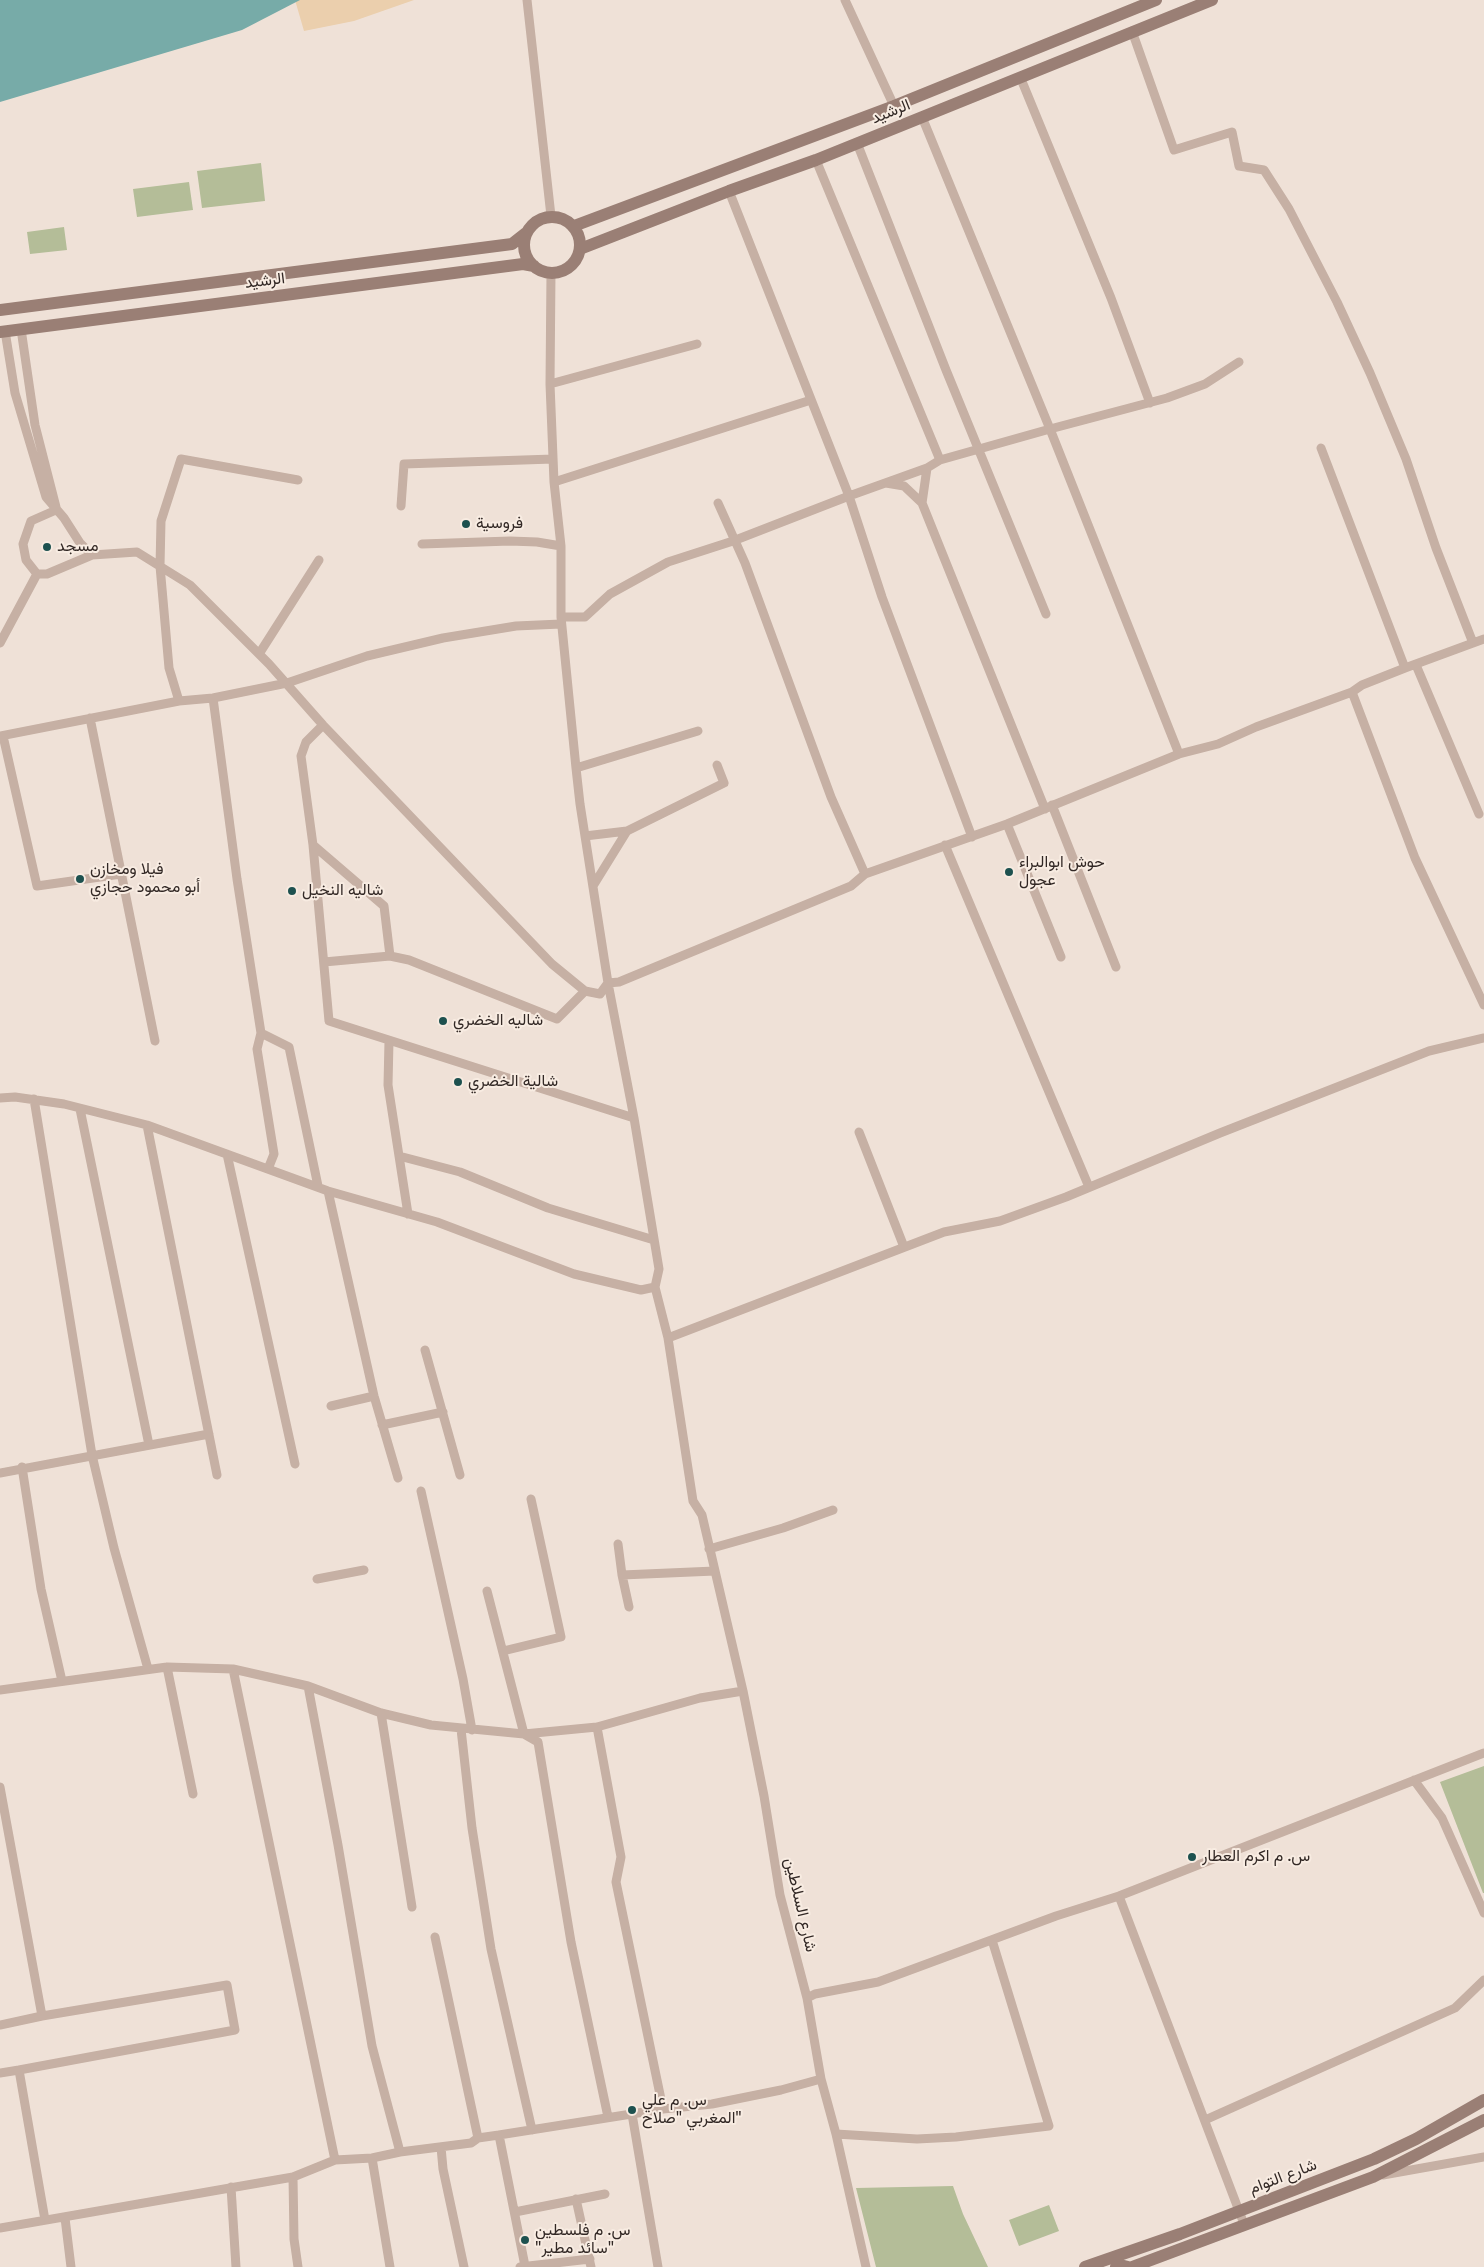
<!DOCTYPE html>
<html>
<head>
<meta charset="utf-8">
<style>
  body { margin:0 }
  canvas { display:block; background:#efe1d7 }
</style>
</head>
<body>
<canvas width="1484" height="2267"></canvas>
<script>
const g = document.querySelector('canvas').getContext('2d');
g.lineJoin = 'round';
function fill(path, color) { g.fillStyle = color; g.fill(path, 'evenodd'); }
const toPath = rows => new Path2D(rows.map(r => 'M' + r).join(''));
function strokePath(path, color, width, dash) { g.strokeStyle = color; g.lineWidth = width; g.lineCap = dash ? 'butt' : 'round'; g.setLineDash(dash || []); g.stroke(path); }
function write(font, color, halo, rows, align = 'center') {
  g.font = font + ' "Fira Sans",Vazirmatn,sans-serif'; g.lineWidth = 4; g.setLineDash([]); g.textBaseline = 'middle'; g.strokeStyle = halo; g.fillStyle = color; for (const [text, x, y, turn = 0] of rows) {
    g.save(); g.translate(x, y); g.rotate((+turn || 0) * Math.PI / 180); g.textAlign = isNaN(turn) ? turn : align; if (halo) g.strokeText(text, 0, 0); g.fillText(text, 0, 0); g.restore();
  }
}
fill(toPath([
  [261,163,265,201,202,208,197,171],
  [189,182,193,210,137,217,133,189],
  [64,227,67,250,30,254,27,232],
  [1484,1766,1484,1893,1483,1893,1440,1782],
  [953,2186,963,2214,988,2267,876,2267,856,2188],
  [1049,2205,1059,2231,1019,2246,1009,2220]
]), '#b4bd98');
fill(toPath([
  [295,0,414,0,354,21,304,31]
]), '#ebcfad');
fill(toPath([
  [0,0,300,0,242,30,0,102]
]), '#77aba8');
strokePath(toPath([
  [527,0,551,216],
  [845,0,894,106],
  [1132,31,1174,150,1232,132,1239,166,1264,170,1289,209,1337,302,1370,373,1406,459,1436,548,1473,643],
  [1021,79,1111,298,1150,403],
  [922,117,1050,429,1167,398,1205,384,1239,362],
  [857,143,946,370,1046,614],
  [816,160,940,460],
  [729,191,849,496,927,468,922,503,1045,809],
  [551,273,550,384,554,482,561,546,561,617,576,768,580,804,608,983,634,1118,659,1269,655,1287,668,1338,693,1501,702,1515,743,1691,764,1796,780,1895,807,1998,821,2079,836,2134,866,2267],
  [21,329,35,425,56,507],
  [5,331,15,393,46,497,64,518,80,543,92,555],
  [550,384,697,344],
  [1321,448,1405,668],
  [927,468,940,460,1050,429,1179,754],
  [298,480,181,459,161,521,160,566,169,668,179,701,213,698,287,683,367,656,443,638,516,626,561,624],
  [554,482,811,400],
  [886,483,904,486,922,503],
  [718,503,745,563,831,797,865,874],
  [401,506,404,464,553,459],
  [422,544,510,541,537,542,561,546],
  [37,574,26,560,23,544,31,521,56,510],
  [561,617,585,617,610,594,668,562,733,541,849,496,882,597,972,837],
  [0,643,37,574,47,574,92,555,137,552,190,585,269,664,323,725,552,964,585,991,600,994,608,983,619,982,851,886,865,874,1007,824,1179,754,1218,744,1256,727,1352,692,1362,685,1405,668,1484,639],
  [259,654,319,560],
  [1416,665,1479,814],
  [1352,692,1415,858,1484,1005],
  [213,698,237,879,261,1033,289,1047,318,1186],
  [90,718,155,1041],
  [323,725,306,742,301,756,313,845,329,1021,634,1118],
  [0,736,179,701],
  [3,736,37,886,121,874],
  [576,768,698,731],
  [1052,805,1116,967],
  [1007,824,1061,957],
  [585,836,627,831,724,783,717,765],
  [313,845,384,906,390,956,409,960,557,1019,585,991],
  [945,845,1089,1187],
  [593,886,627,831],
  [324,962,390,956],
  [261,1033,257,1049,274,1154,268,1169],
  [389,1041,388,1085,408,1214],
  [0,1098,15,1097,64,1104,147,1125,328,1191,437,1222,574,1274,641,1290,655,1287],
  [34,1099,92,1455,114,1548,148,1669],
  [80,1109,149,1445],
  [147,1125,217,1475],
  [859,1132,904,1247],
  [227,1154,295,1464],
  [399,1156,460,1172,548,1208,654,1240],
  [328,1191,374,1396,398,1478],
  [668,1338,944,1232,1000,1221,1066,1197,1220,1133,1429,1051,1484,1038],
  [425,1350,460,1475],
  [331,1406,374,1396],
  [382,1425,443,1412],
  [22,1467,41,1589,62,1681],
  [0,1473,209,1434],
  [421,1491,463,1679,472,1730],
  [618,1544,622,1575,715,1571],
  [709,1549,783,1528,833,1510],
  [622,1575,629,1607],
  [317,1579,364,1570],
  [487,1591,524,1734,538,1742,571,1942,608,2117],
  [503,1651,561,1637,531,1499],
  [167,1667,193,1794],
  [233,1669,335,2160],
  [308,1686,338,1845,372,2046,400,2152],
  [0,1690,167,1667,233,1669,308,1686,381,1713,431,1725,524,1734,597,1727,700,1698,743,1691],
  [381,1713,412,1907],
  [597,1727,621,1857,616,1882,663,2109],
  [461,1729,472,1828,491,1949,532,2130],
  [1414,1780,1442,1818,1484,1913],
  [0,1787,42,2016,0,2025],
  [1119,1896,1244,2224],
  [435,1937,478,2138],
  [807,1998,815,1994,878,1982,1056,1916,1119,1896,1484,1753],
  [19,2070,235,2030,227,1985,42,2016],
  [0,2073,19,2070,45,2220],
  [632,2114,658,2267],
  [1205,2120,1455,2008,1484,1980],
  [836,2134,917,2139,956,2137,1049,2126,992,1940],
  [499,2135,525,2266],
  [441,2147,443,2169,464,2267],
  [372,2158,390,2267],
  [1383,2175,1484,2157],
  [293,2177,294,2239,298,2267],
  [231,2187,236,2267],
  [576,2199,591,2267],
  [515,2212,605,2194],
  [65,2218,71,2267],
  [0,2228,293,2177,335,2160,372,2158,400,2152,471,2143,478,2138,499,2135,663,2109,712,2104,781,2090,821,2079],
  [520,2267,590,2259]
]), '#c6b0a4', 9);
strokePath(toPath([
  '524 245a28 28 0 1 1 56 0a28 28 0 1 1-56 0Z',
  [574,226,894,106,1156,0],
  [580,249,729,191,816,160,1212,0],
  [0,310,512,244,526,233],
  [0,332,523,264,534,266],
  [1085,2267,1180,2234,1374,2159,1416,2139,1484,2100],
  [1116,2267,1120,2265,1128,2267],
  [1132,2267,1373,2177,1484,2120]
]), '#9a7f75', 12);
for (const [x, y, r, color] of [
  [466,524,5,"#1d514f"],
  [47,547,5,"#1d514f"],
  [1009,872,5,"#1d514f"],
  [80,879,5,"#1d514f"],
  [292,891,5,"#1d514f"],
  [443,1021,5,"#1d514f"],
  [458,1082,5,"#1d514f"],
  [1192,1857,5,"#1d514f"],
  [632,2110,5,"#1d514f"],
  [525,2240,5,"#1d514f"]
]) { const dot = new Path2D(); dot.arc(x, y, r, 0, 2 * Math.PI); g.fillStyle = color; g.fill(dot); strokePath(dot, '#f8ece2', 2); }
write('16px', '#322825', '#f8ece2', [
  ["الرشيد",891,112,-22],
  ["الرشيد",265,281,-7],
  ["شارع السلاطين",800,1905,77],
  ["شارع التوام",1283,2177,-21]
]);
write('16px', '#322825', '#f8ece2', [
  ["فروسية",476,524],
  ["مسجد",57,547],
  ["حوش ابوالبراء",1019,863],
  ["عجول",1019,881],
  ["فيلا ومخازن",90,870],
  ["أبو محمود حجازي",90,888],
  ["شاليه النخيل",302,891],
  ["شاليه الخضري",453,1021],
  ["شالية الخضري",468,1082],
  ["س. م اكرم العطار",1202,1857],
  ["س. م علي",642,2101],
  ["المغربي \"صلاح\"",642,2119],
  ["س. م فلسطين",535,2231],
  ["\"سائد مطير\"",535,2249]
], 'left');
</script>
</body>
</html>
